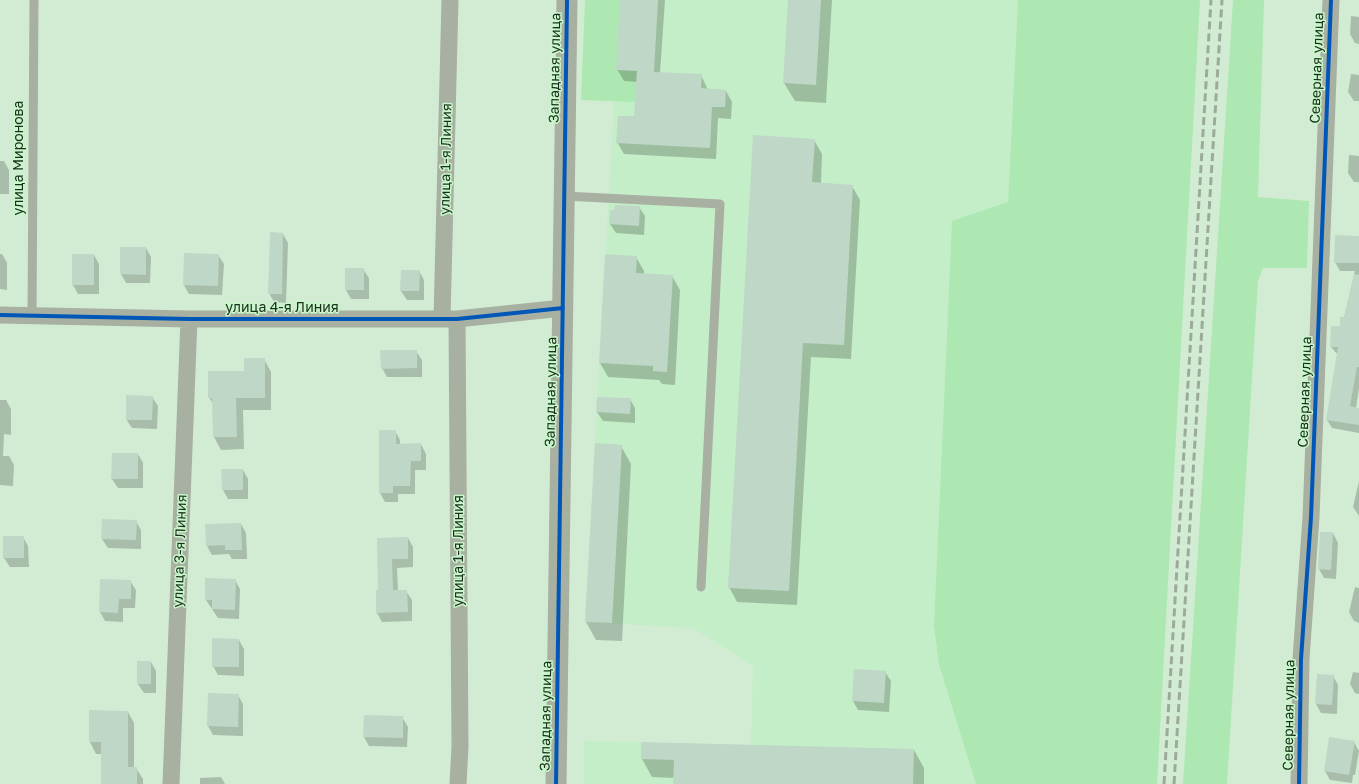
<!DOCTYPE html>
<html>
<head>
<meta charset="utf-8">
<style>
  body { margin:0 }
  canvas { display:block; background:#d2ecd4 }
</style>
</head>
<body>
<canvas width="1359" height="784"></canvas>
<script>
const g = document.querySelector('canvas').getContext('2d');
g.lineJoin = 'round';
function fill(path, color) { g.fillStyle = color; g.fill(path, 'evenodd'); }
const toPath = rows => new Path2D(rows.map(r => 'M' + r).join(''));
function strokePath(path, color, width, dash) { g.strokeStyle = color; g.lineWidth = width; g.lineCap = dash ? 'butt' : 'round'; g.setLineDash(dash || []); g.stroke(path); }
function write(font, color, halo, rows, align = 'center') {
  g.font = font + ' "Golos Text",sans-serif'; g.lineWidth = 3; g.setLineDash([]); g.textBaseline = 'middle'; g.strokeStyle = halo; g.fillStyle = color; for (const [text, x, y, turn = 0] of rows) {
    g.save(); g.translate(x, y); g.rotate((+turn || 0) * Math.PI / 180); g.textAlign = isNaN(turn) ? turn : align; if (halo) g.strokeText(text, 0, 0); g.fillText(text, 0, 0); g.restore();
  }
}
fill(toPath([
  [585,0,1018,0,1008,203,952,222,934,626,939,666,976,784,584,784,584,741,751,745,753,666,693,628,585,622,614,101,581,100]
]), '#c4eec7');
fill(toPath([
  [585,0,620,0,637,71,635,102,581,100],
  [1018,0,1200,0,1157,784,976,784,939,665,934,626,952,221,1008,202],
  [1233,0,1264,0,1258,197,1309,201,1307,268,1263,268,1258,281,1227,784,1183,784]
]), '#ade8b2');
fill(toPath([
  [621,0,665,0,660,73,701,75,708,90,726,91,732,102,731,119,718,118,716,159,624,154,617,142,635,118,637,82,624,81,617,69],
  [789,0,832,0,826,103,795,101,784,83],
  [1351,16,1359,17,1359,44,1355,43,1350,34],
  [1351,74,1359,75,1359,101,1354,101,1348,92],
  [814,140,822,154,821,184,852,186,860,200,851,359,811,357,797,605,737,602,729,587],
  [1349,155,1359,156,1359,182,1354,182,1348,173],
  [0,161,4,161,9,170,9,194,0,194],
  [639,207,645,216,644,235,616,233,610,224],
  [283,234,288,243,286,303,274,302,269,293],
  [1359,237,1359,388,1356,408,1359,409,1359,433,1332,428,1327,420,1338,355,1331,347,1344,318,1355,271,1340,271,1335,262],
  [146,248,151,257,150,283,126,283,121,274],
  [0,254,2,254,7,263,7,290,0,289],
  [94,255,99,264,99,294,78,294,73,285],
  [218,255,224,264,222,295,189,294,184,285],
  [606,255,636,257,644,271,644,274,672,276,680,290,675,385,662,384,659,380,608,377,600,363],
  [346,269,363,269,369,278,369,299,351,299,346,290],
  [419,271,424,280,424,300,407,300,401,291],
  [416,351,422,360,422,377,387,377,382,368],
  [264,359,271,372,271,410,243,410,244,449,221,450,214,437,213,404,209,397],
  [152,397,158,406,157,429,132,428,126,419],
  [630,399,635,408,635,423,603,421,597,412],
  [0,400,6,400,11,409,11,435,4,434,3,456,9,456,14,465,13,486,0,485],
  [395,431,400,440,400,445,421,444,426,454,426,470,415,470,415,494,398,494,398,502,385,502,380,493],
  [596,444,621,446,631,464,622,641,596,640,586,622],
  [138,454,143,463,143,488,118,488,112,479],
  [243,470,248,479,248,499,228,499,223,490],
  [1359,481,1359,516,1353,507],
  [136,521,141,530,141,549,108,548,102,539],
  [241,524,246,533,247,559,232,559,229,554,212,555,207,546],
  [1321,533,1333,533,1338,543,1336,579,1324,578,1319,569],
  [23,537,28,546,29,567,10,567,4,558],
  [408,538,413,547,413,567,397,568,398,591,406,591,412,600,412,621,382,622,377,613,379,591,378,539],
  [101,580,130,581,136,590,135,608,123,608,123,622,105,621,100,612],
  [235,580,240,589,239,619,218,618,206,600],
  [1355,587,1359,588,1359,623,1354,621,1349,612],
  [239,640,244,649,244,676,218,675,213,666],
  [151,662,156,671,156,693,144,693,138,684],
  [855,670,885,672,891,681,889,712,858,710,853,701],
  [1353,672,1359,673,1359,694,1355,693,1350,684],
  [1333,676,1338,685,1337,714,1321,713,1316,704],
  [238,695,243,704,243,736,213,735,208,726],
  [128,712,134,723,134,768,136,768,143,779,143,784,102,784,102,754,96,754,90,742],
  [402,717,408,727,407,747,369,746,364,737],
  [1354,742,1359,751,1355,775,1353,775,1352,783,1330,780,1325,771],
  [642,743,914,750,924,768,924,784,674,784,674,778,652,777,642,759],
  [221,777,225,784,200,784,200,778]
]), '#0003');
fill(toPath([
  [620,0,658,0,654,72,702,74,701,88,726,90,725,107,712,107,710,148,616,143,618,116,634,116,637,71,616,70],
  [788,0,821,0,816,85,783,83],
  [753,135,815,139,812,182,853,185,844,345,803,343,789,591,728,588],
  [615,205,640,206,639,226,609,224,610,210,614,210],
  [270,232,283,233,282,294,268,294],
  [1335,235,1359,236,1359,263,1334,263],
  [120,247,146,247,146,275,120,274],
  [184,253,219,254,218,286,183,285],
  [72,254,94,254,94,285,72,285],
  [605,254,637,256,636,273,673,275,667,372,653,371,653,366,599,363],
  [345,268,364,268,364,290,345,290],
  [401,270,420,270,419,291,400,291],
  [1354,274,1359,275,1359,367,1357,367,1350,406,1359,408,1359,425,1326,420,1338,347,1330,347,1331,326,1340,326,1340,317,1344,317],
  [380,350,417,350,417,368,381,369],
  [244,358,265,358,265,398,236,398,237,437,213,437,212,398,208,398,208,371,244,371],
  [126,395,153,396,152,420,126,420],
  [597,397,631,398,630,414,596,412],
  [379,430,396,430,396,444,421,443,421,461,411,461,410,486,393,486,393,493,379,493],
  [595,443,622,445,612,623,585,622],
  [112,453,138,453,138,479,111,479],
  [221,469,243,469,243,490,222,490],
  [102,519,137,520,136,540,101,539],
  [241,523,242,550,225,550,225,545,206,546,205,524],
  [1320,532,1333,532,1331,570,1318,569],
  [3,536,24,536,24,558,3,558],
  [408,537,408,559,392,559,393,590,407,590,408,612,376,613,376,590,378,590,377,538],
  [205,578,236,579,235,610,212,609,212,600,205,600],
  [100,579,131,580,131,599,119,599,118,613,99,612],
  [212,638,239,639,239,667,212,667],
  [137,661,151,661,151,684,137,684],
  [854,669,886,671,884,703,852,701],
  [1317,674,1334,675,1332,705,1315,704],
  [208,693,239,694,238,727,207,726],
  [89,710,128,711,128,767,137,767,137,784,101,784,101,742,89,742],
  [364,715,403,716,403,738,363,737],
  [1329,737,1355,741,1349,775,1324,771],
  [641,742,914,749,913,784,673,784,674,760,641,759]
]), '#bed7c7');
strokePath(toPath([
  [565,196,720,204,701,587],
  [32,317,34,0]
]), '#a8b0a1', 9);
strokePath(toPath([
  [0,315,189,319,457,319,563,308],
  [442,319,450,0],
  [457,319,460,747,458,784],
  [171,784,189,319],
  [1299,784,1301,659,1311,517,1331,0]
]), '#a8b0a1', 17);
strokePath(toPath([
  [556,784,567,0]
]), '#a8b0a1', 21);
strokePath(toPath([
  [1164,784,1211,0],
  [1174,784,1222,0]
]), '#9caa9a', 3, [8, 4]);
strokePath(toPath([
  [0,315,189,319,457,319,563,308],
  [556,784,567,0],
  [1299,784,1301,659,1311,517,1331,0]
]), '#0057b8', 4);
write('14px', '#1b2d1d', '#c8f7ca', [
  ["Западная улица",555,68,-89],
  ["Северная улица",1317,68,-88],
  ["улица Миронова",19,158,-90],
  ["улица 1-я Линия",446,159,-89],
  ["улица 4-я Линия",282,308],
  ["Западная улица",551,392,-89],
  ["Северная улица",1305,392,-88],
  ["улица 3-я Линия",180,551,-88],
  ["улица 1-я Линия",459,551,-90],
  ["Северная улица",1289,715,-89],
  ["Западная улица",546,716,-89]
]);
</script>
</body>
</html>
